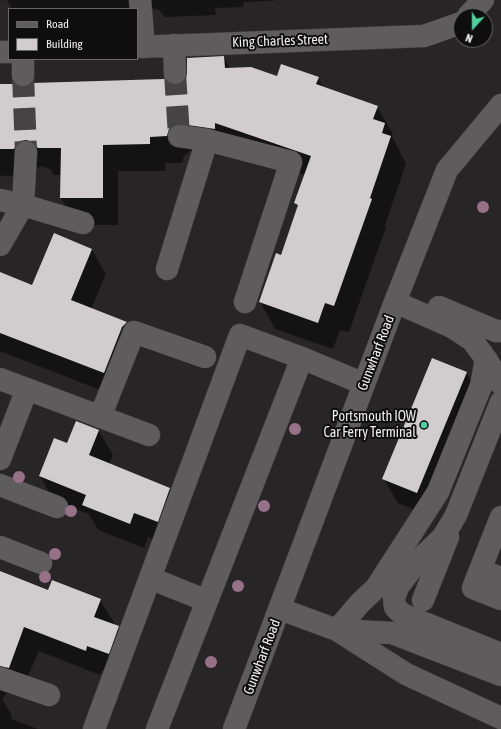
<!DOCTYPE html>
<html>
<head>
<meta charset="utf-8">
<style>
  body { margin:0 }
  #map { position:relative; width:501px; height:729px; overflow:hidden; background:#272526; font-family:"Asap Condensed",sans-serif }
  canvas { display:block }
  .legend { position:absolute; left:8px; top:8px; width:130px; height:52px; box-sizing:border-box; background:#0f0e0f; border:1px solid #696768; margin:0; padding:5px 7px; list-style:none; font-size:12px; color:#efedee }
  .legend li { display:flex; align-items:center; gap:8px; height:20px }
  .legend b { width:20px; border:1px solid #696768 }
  .north { position:absolute; left:453px; top:8px; width:40px; height:40px; box-sizing:border-box; background:#0f0e0f; border:1px solid #696768; border-radius:50%; rotate:201deg; font-size:11px; font-weight:700; line-height:16px; text-align:center; color:#efedee }
  .north::after { content:''; display:block; margin:auto; width:14px; height:18px; background:#4ad49c; clip-path:polygon(50% 0,100% 100%,50% 72%,0 100%) }
</style>
</head>
<body>
<div id="map">
<canvas width="501" height="729"></canvas>
<ul class="legend">
<li><b style="height:5px;background:#5f5c5e"></b>Road</li>
<li><b style="height:11px;background:#d1cdcf"></b>Building</li>
</ul>
<div class="north">N</div>
</div>
<script>
const g = document.querySelector('canvas').getContext('2d');
g.lineJoin = 'round';
function fill(path, color) { g.fillStyle = color; g.fill(path, 'evenodd'); }
const toPath = rows => new Path2D(rows.map(r => 'M' + r).join(''));
function strokePath(path, color, width, dash) { g.strokeStyle = color; g.lineWidth = width; g.lineCap = dash ? 'butt' : 'round'; g.setLineDash(dash || []); g.stroke(path); }
function write(font, color, halo, rows, align = 'center') {
  g.font = font + ' "Asap Condensed",sans-serif'; g.lineWidth = 4; g.setLineDash([]); g.textBaseline = 'middle'; g.strokeStyle = halo; g.fillStyle = color; for (const [text, x, y, turn = 0] of rows) {
    g.save(); g.translate(x, y); g.rotate((+turn || 0) * Math.PI / 180); g.textAlign = isNaN(turn) ? turn : align; if (halo) g.strokeText(text, 0, 0); g.fillText(text, 0, 0); g.restore();
  }
}
fill(toPath([
  [7,0,281,0,244,2,243,7,215,8,216,15,165,17,159,10,152,8,144,11,137,9,12,9],
  [224,57,230,69,277,77,318,78,324,88,377,107,393,134,392,136,406,164,385,225,386,227,349,332,340,330,333,349,275,329,260,302,276,254,282,256,298,208,295,203,305,175,230,149,190,151,184,156,182,163,165,163,165,171,118,171,118,225,77,225,61,198,61,175,54,175,50,169,42,166,36,168,30,175,0,176,0,85,23,88,168,85,176,86,183,84],
  [54,234,92,250,106,274,91,309,126,323,140,346,118,397,0,351,0,274,32,286],
  [466,372,480,397,431,517,398,503,383,478],
  [98,430,113,455,109,464,169,488,184,513,172,546,148,537,144,548,98,530,89,514,54,501,40,476,67,444],
  [0,574,49,591,100,600,132,652,123,678,102,670,100,675,39,651,21,692,12,690,6,694,2,699,12,716,11,719,38,729,0,729]
]), '#0007');
fill(toPath([
  [224,56,225,68,251,67,277,76,281,64,319,77,316,84,378,106,373,119,385,123,382,133,391,136,370,198,372,199,334,306,325,303,318,323,259,302,276,253,281,255,298,205,294,203,311,156,215,123,215,129,181,124,175,124,169,129,167,136,150,137,150,144,103,145,103,198,60,198,61,148,38,148,33,142,26,140,20,141,16,145,14,149,0,149,0,84,15,84,17,86,23,87,29,86,32,83,164,79,164,77,169,84,176,85,182,83,186,78,187,73,187,58],
  [54,233,92,249,71,300,127,322,122,327,104,373,0,333,0,272,32,285],
  [432,358,467,372,417,493,382,479],
  [76,421,99,430,89,455,170,488,158,522,134,513,130,524,82,505,86,495,39,476,54,438,67,443],
  [0,571,48,590,52,580,101,599,94,617,119,626,109,654,87,646,86,651,24,627,9,668,0,666]
]), '#d1cdcf');
strokePath(toPath([
  [175,73,179,136],
  [23,75,26,152]
]), '#454344', 22, [22, 11]);
const minor = toPath([
  [140,0,144,47],
  [468,16,483,0],
  [174,45,175,73],
  [137,47,424,36,461,23],
  [0,52,9,52],
  [23,59,23,75],
  [179,136,207,140],
  [0,200,23,205,83,223],
  [0,245,23,205,26,152],
  [167,269,207,140,291,162,245,302],
  [395,302,452,327,472,340,486,359,501,384],
  [439,307,496,331,501,331],
  [302,358,364,384],
  [0,379,149,435],
  [501,402,456,515,443,537,416,563,398,587,394,598,395,607,402,614,501,654],
  [100,417,134,332,205,357],
  [0,459,27,389],
  [0,485,57,507],
  [501,517,473,588,501,599],
  [0,547,41,563],
  [480,570,501,578],
  [150,578,240,335,302,358,207,601],
  [423,600,448,537],
  [280,609,337,630,406,674,501,718],
  [337,630,360,603,376,588,438,492,481,386,486,359],
  [338,630,392,633,501,675],
  [0,678,49,695],
  [94,729,150,578,207,601,157,729],
  [234,729,395,302,447,170,501,105]
]);
strokePath(minor, '#464445', 23);
strokePath(minor, '#5f5c5e', 22);
g.fillStyle = '#977188';
for (const [x, y] of [
  [483,207],
  [295,429],
  [19,477],
  [264,506],
  [71,511],
  [55,554],
  [45,577],
  [238,586],
  [211,662]
]) { g.beginPath(); g.arc(x, y, 6, 0, 2 * Math.PI); g.fill(); }
for (const [x, y, r, color] of [
  [424,425,4,"#4ad49c"]
]) { const dot = new Path2D(); dot.arc(x, y, r, 0, 2 * Math.PI); g.fillStyle = color; g.fill(dot); strokePath(dot, '#0f0e0f', 1.5); }
write('14px', '#efedee', '#0f0e0f', [
  ["King Charles Street",280,41,-2],
  ["Gunwharf Road",376,353,-69],
  ["Gunwharf Road",262,657,-69]
]);
write('14px', '#efedee', '#0f0e0f', [
  ["Portsmouth IOW",416,417],
  ["Car Ferry Terminal",416,433]
], 'right');
</script>
</body>
</html>
